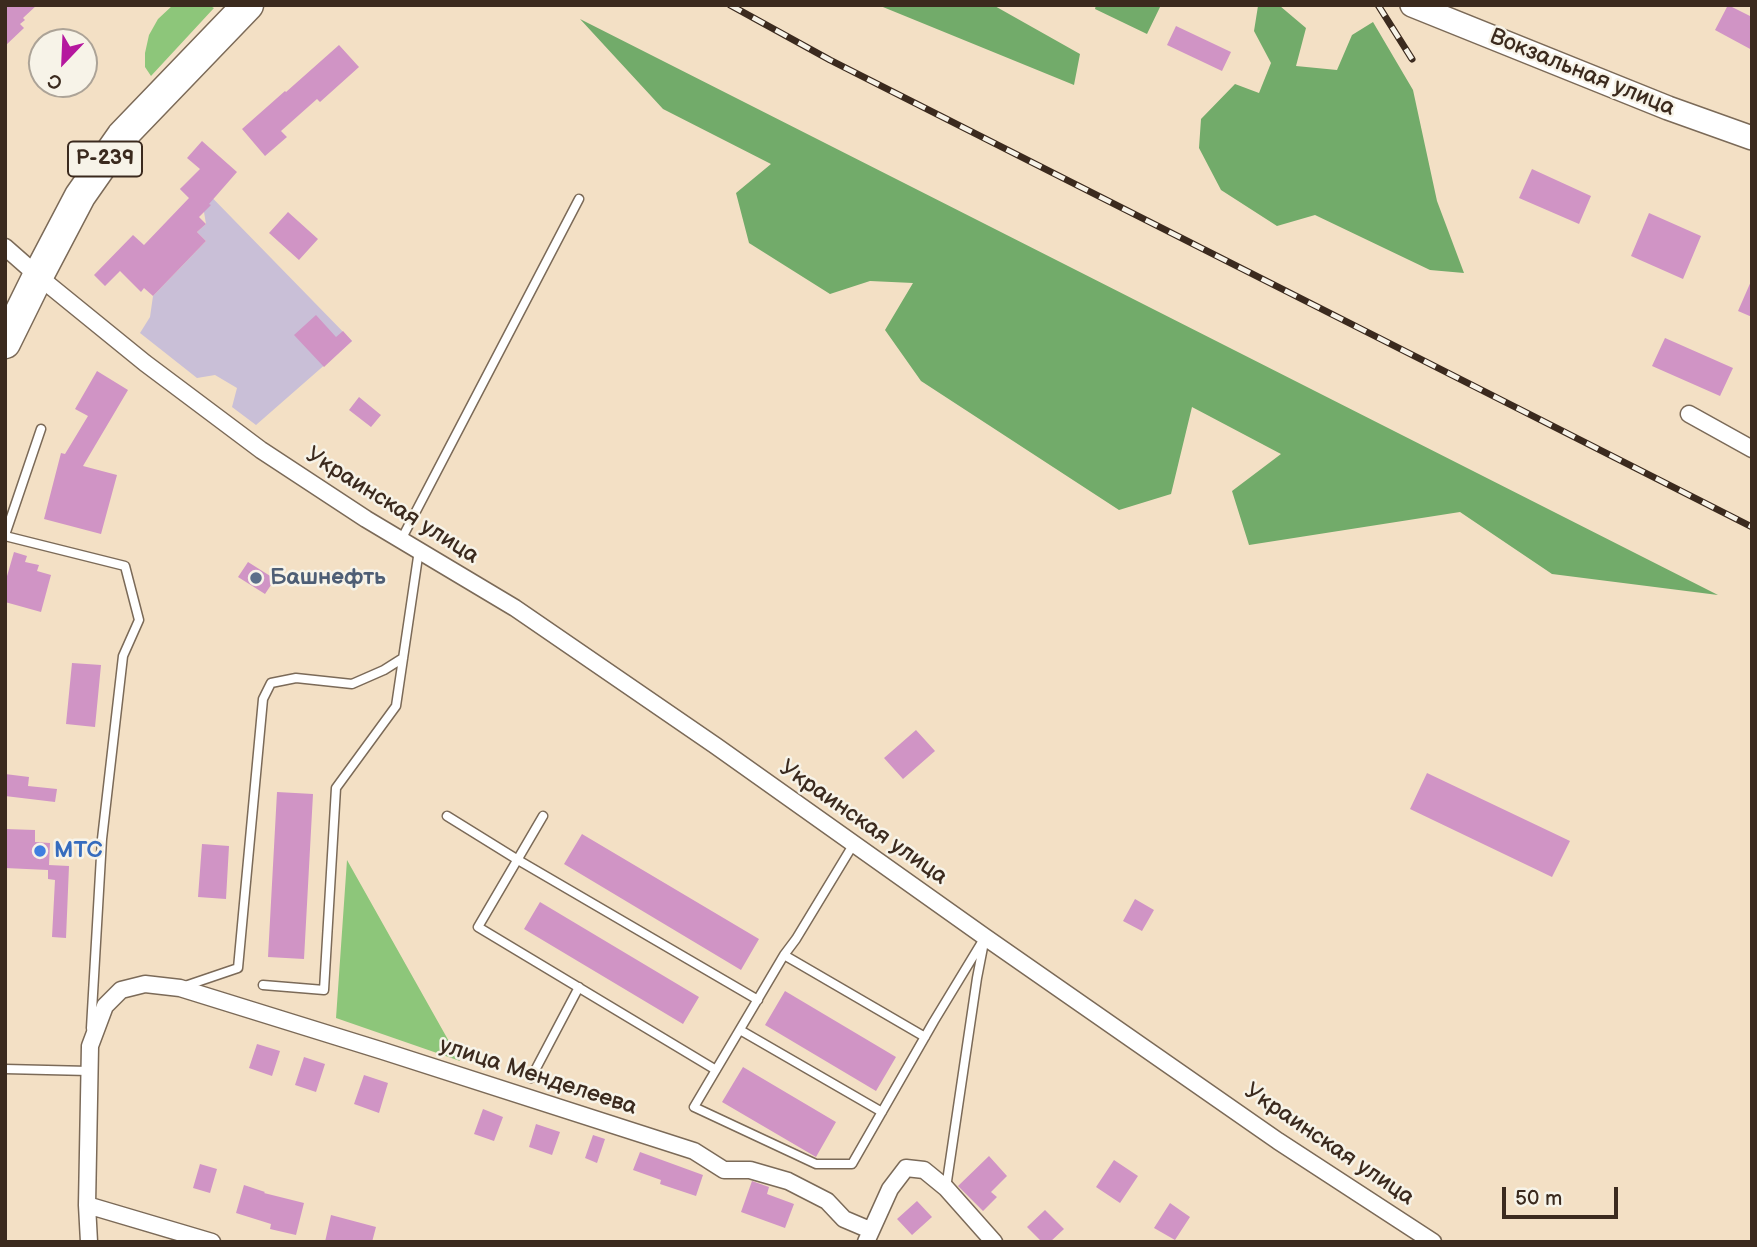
<!DOCTYPE html>
<html>
<head>
<meta charset="utf-8">
<style>
  body { margin:0 }
  #map { position:relative; width:1757px; height:1247px; overflow:hidden; background:#f3e0c5; font-family:"Balsamiq Sans",sans-serif }
  canvas { display:block }
  .frame { position:absolute; inset:0; border:7px solid #3b2a1e; pointer-events:none }
  .north { position:absolute; left:28px; top:28px; width:70px; height:70px; box-sizing:border-box; background:#f7f3e8; border:2px solid #aca397; border-radius:50%; rotate:203deg; font-size:19px; font-weight:700; line-height:28px; text-align:center; color:#3b2a1e }
  .north::after { content:''; display:block; margin:auto; width:24px; height:32px; background:#b5179e; clip-path:polygon(50% 0,100% 100%,50% 72%,0 100%) }
  .scale { position:absolute; left:1502px; top:1187px; width:116px; height:32px; box-sizing:border-box; border:4px solid #3b2a1e; border-top:0; padding-left:9px; font-size:21px; line-height:24px; white-space:nowrap; color:#3b2a1e; -webkit-text-stroke:5px #f7f3e8; paint-order:stroke }
</style>
</head>
<body>
<div id="map">
<canvas width="1757" height="1247"></canvas>
<div class="frame"></div>
<div class="north">С</div>
<div class="scale">50 m</div>
</div>
<script>
const g = document.querySelector('canvas').getContext('2d');
g.lineJoin = 'round';
function fill(path, color) { g.fillStyle = color; g.fill(path, 'evenodd'); }
const toPath = rows => new Path2D(rows.map(r => 'M' + r).join(''));
function strokePath(path, color, width, dash) { g.strokeStyle = color; g.lineWidth = width; g.lineCap = dash ? 'butt' : 'round'; g.setLineDash(dash || []); g.stroke(path); }
function write(font, color, halo, rows, align = 'center') {
  g.font = font + ' "Balsamiq Sans",sans-serif'; g.lineWidth = 5; g.setLineDash([]); g.textBaseline = 'middle'; g.strokeStyle = halo; g.fillStyle = color; for (const [text, x, y, turn = 0] of rows) {
    g.save(); g.translate(x, y); g.rotate((+turn || 0) * Math.PI / 180); g.textAlign = isNaN(turn) ? turn : align; if (halo) g.strokeText(text, 0, 0); g.fillText(text, 0, 0); g.restore();
  }
}
fill(toPath([
  [193,178,352,341,256,425,232,407,237,388,215,375,197,378,140,333,150,317,153,296,206,241,197,232,206,224,204,212,180,189]
]), '#c9bfd7');
fill(toPath([
  [173,5,208,5,214,8,151,76,145,67,145,53,149,35,158,19],
  [347,860,460,1061,336,1018]
]), '#8dc67a');
fill(toPath([
  [878,5,993,5,1080,54,1074,85],
  [1096,5,1161,5,1147,34,1095,9],
  [1258,6,1280,6,1306,28,1296,66,1337,70,1352,35,1373,22,1413,90,1437,201,1464,273,1430,270,1315,215,1277,226,1221,190,1199,148,1201,119,1235,84,1259,93,1271,63,1254,31],
  [580,19,1718,595,1552,574,1460,512,1249,545,1232,491,1281,454,1192,407,1171,494,1119,510,921,381,885,330,913,283,870,281,830,294,749,243,736,193,771,164,663,109]
]), '#72ab6a');
fill(toPath([
  [5,5,37,5,23,18,25,20,20,24,24,28,5,46],
  [1728,5,1752,17,1752,50,1715,30],
  [1176,26,1231,52,1222,71,1167,45],
  [339,45,359,67,320,102,317,99,281,131,287,137,265,156,242,129,285,91,286,92],
  [202,141,237,172,209,204,211,205,199,217,206,224,197,232,206,241,153,296,144,288,141,292,120,271,105,286,94,275,133,235,144,245,189,198,180,189,200,169,187,158],
  [1532,169,1591,196,1579,224,1519,198],
  [288,212,318,239,299,260,269,233],
  [1649,213,1701,236,1683,279,1631,256],
  [1752,279,1752,317,1738,311],
  [316,315,336,337,343,331,352,341,324,367,294,335],
  [1665,338,1733,368,1720,396,1652,366],
  [97,371,128,390,83,466,117,475,101,534,44,519,61,453,65,454,88,416,75,409],
  [359,397,381,415,371,427,349,410],
  [14,552,27,556,25,562,39,565,37,571,51,575,41,612,5,602,5,583],
  [248,562,275,579,265,594,238,577],
  [72,663,101,665,95,727,66,724],
  [916,730,935,751,903,779,884,758],
  [1427,773,1570,841,1552,877,1410,809],
  [5,774,29,777,28,786,57,789,55,802,5,796],
  [277,792,313,794,304,959,268,957],
  [5,829,35,830,35,842,50,843,49,865,69,866,66,938,52,937,55,880,48,879,48,870,5,868],
  [582,834,759,939,741,970,564,864],
  [202,844,229,846,226,899,198,897],
  [1135,899,1154,910,1142,931,1123,921],
  [540,902,699,997,683,1024,524,929],
  [785,991,896,1057,876,1091,765,1025],
  [257,1044,280,1051,272,1076,249,1068],
  [304,1057,325,1064,316,1092,295,1085],
  [743,1067,836,1122,816,1157,722,1102],
  [364,1075,388,1083,379,1113,354,1104],
  [483,1109,503,1117,494,1141,474,1134],
  [536,1124,560,1132,552,1155,529,1147],
  [593,1135,605,1139,597,1163,585,1158],
  [640,1152,703,1175,696,1196,660,1184,661,1180,633,1170],
  [989,1156,1007,1176,991,1192,997,1197,983,1211,958,1186],
  [1114,1160,1138,1176,1120,1203,1096,1187],
  [200,1164,217,1169,210,1193,193,1188],
  [752,1181,769,1187,767,1194,794,1204,785,1228,741,1212],
  [244,1185,265,1192,264,1193,304,1203,296,1235,270,1229,271,1224,236,1213],
  [917,1201,932,1217,912,1235,897,1219],
  [1170,1203,1190,1217,1175,1240,1154,1228],
  [1045,1210,1064,1229,1050,1242,1042,1242,1027,1227],
  [331,1215,376,1227,372,1242,325,1242]
]), '#d094c5');
const lane = toPath([
  [5,535,41,429],
  [5,536,125,566,139,620,123,656,102,839,91,1028],
  [401,540,579,199],
  [447,816,518,860,758,1000],
  [543,816,478,927,716,1070],
  [853,845,796,939,784,955,694,1107,816,1164,852,1164,934,1021,985,937,977,978,946,1188],
  [784,955,925,1037],
  [263,985,324,990,336,788,396,706,419,550],
  [185,986,238,968,263,699,271,683,296,678,352,684,384,670,403,658],
  [740,1030,882,1112],
  [5,1069,89,1071],
  [531,1078,579,987]
]);
const street = toPath([
  [5,247,38,276,145,363,261,450,366,519,515,608,716,746,985,937,1278,1141,1433,1242],
  [1689,414,1752,449],
  [87,1205,212,1242],
  [89,1242,87,1205,90,1046,105,1006,121,990,145,984,180,988,383,1051,694,1151,724,1170,750,1170,788,1181,827,1201,844,1219,870,1230],
  [866,1242,890,1189,906,1168,924,1170,946,1188,994,1242]
]);
const secondary = toPath([
  [1412,5,1668,108,1752,138]
]);
const highway = toPath([
  [5,343,38,276,80,196,122,136,248,5]
]);
strokePath(lane, '#7b6a58', 11);
strokePath(street, '#7b6a58', 19);
strokePath(secondary, '#7b6a58', 26);
strokePath(highway, '#7b6a58', 33);
strokePath(lane, '#fff', 8);
strokePath(street, '#fff', 16);
strokePath(secondary, '#fff', 23);
strokePath(highway, '#fff', 30);
const rail = toPath([
  [730,5,830,60,1752,527],
  [1378,5,1412,59]
]);
strokePath(rail, '#3b2a1e', 7);
strokePath(rail, '#f7f3e8', 4.5, [13]);
for (const [x, y, r, color] of [
  [256,578,7,"#5c6f8a"],
  [40,851,7,"#3f7fe0"]
]) { const dot = new Path2D(); dot.arc(x, y, r, 0, 2 * Math.PI); g.fillStyle = color; g.fill(dot); strokePath(dot, '#f7f3e8', 2.5); }
for (const [x, y, w] of [
  [105,159,74]
]) { const box = new Path2D(); box.roundRect(x - w / 2, y - 17.5, w, 35, 5); g.fillStyle = '#f7f3e8'; g.fill(box); strokePath(box, '#3b2a1e', 2); }
write('bold 21px', '#3b2a1e', null, [
  ["Р-239",105,159]
]);
write('23px', '#3b2a1e', '#f7f3e8', [
  ["Вокзальная улица",1582,73,22],
  ["Украинская улица",392,506,32],
  ["Украинская улица",863,823,35],
  ["улица Менделеева",538,1077,18],
  ["Украинская улица",1329,1145,34]
]);
write('bold 23px', '#4e5e75', '#f7f3e8', [
  ["Башнефть",270,578]
], 'left');
write('bold 23px', '#366cbe', '#f7f3e8', [
  ["МТС",54,851]
], 'left');
</script>
</body>
</html>
